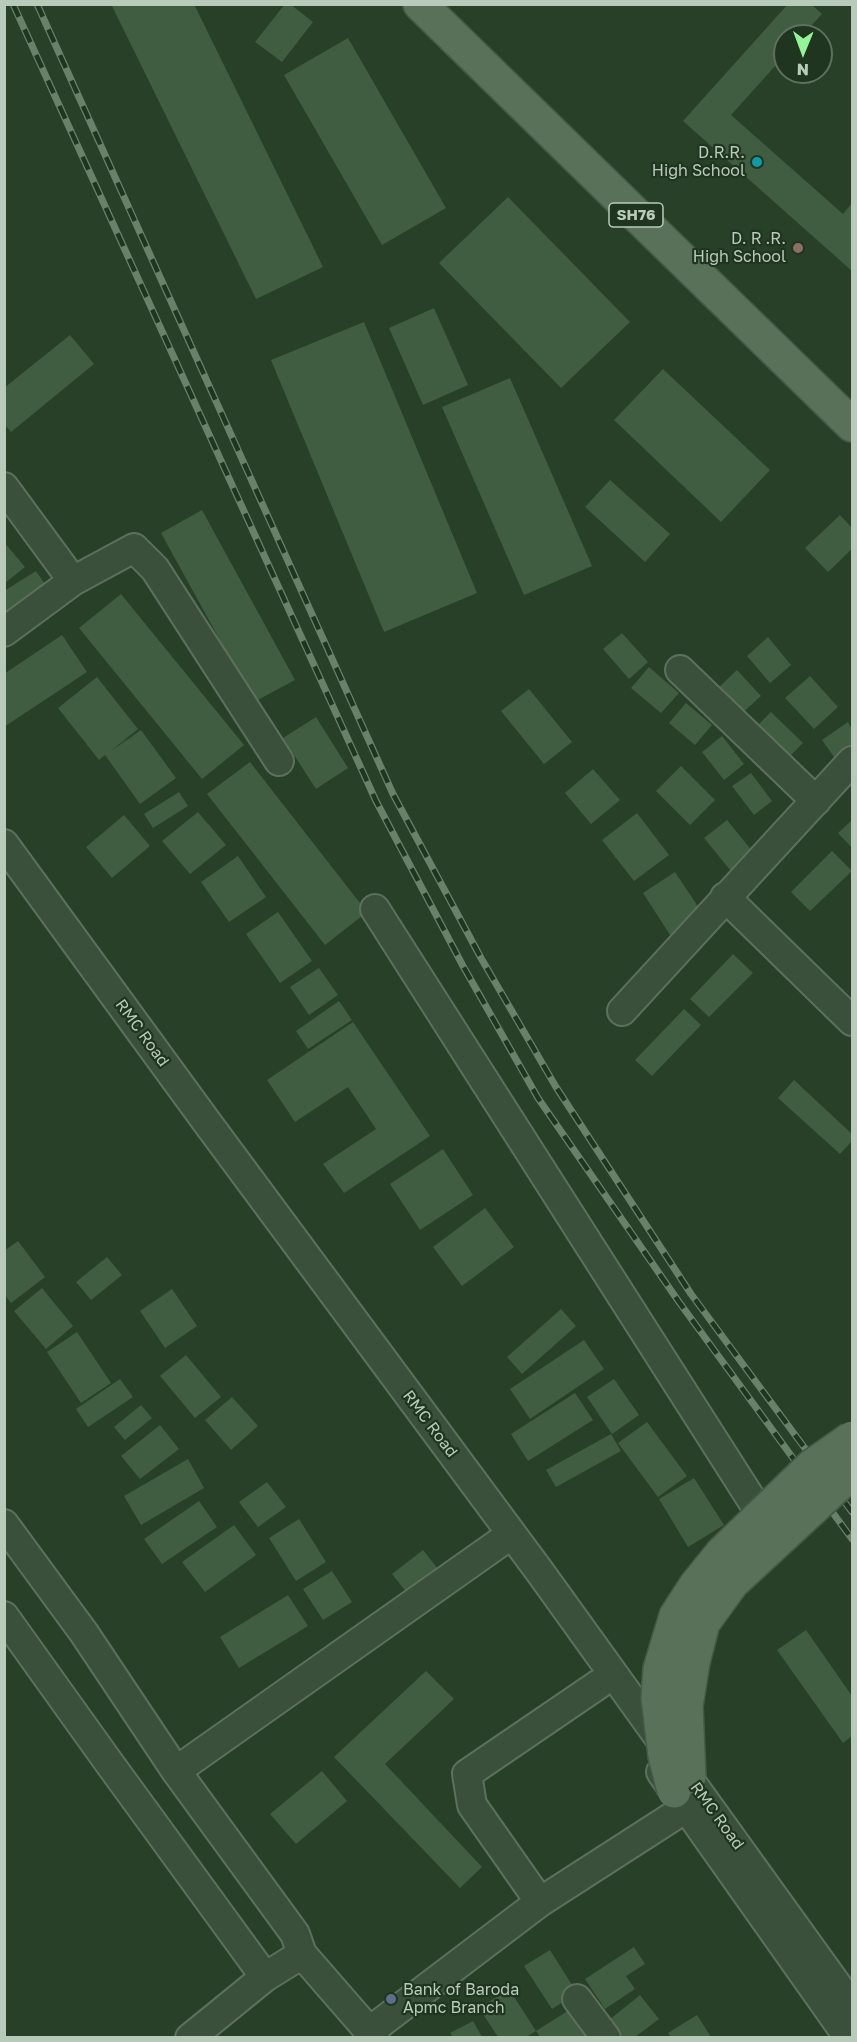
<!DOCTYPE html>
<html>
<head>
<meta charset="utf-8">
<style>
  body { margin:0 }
  #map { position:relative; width:857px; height:2042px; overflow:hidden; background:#274027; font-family:"Golos Text",sans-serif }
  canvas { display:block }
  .frame { position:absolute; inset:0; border:6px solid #b8cab9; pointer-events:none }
  .north { position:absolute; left:773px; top:24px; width:60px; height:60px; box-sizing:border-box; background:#203520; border:2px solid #5d715d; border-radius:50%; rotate:181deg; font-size:16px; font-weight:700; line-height:24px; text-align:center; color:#b8cab9 }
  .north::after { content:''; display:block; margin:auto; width:21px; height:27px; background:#93f497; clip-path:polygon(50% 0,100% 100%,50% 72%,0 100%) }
</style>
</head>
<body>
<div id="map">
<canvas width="857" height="2042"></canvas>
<div class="frame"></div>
<div class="north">N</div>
</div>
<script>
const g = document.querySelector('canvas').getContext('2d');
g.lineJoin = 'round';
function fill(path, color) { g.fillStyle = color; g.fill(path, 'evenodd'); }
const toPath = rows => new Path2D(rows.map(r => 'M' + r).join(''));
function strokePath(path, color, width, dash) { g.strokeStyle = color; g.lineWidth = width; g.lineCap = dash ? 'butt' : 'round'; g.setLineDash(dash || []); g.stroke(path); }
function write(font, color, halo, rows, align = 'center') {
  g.font = font + ' "Golos Text",sans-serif'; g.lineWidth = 4.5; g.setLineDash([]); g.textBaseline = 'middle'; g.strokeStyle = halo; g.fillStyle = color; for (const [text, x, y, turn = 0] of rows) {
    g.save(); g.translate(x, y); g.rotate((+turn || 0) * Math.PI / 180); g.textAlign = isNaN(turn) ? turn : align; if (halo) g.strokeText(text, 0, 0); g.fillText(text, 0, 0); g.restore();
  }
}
fill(toPath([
  [111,4,194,4,323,267,256,299],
  [285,4,290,4,313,22,282,62,255,42],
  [788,4,811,4,822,14,802,36,785,36,785,55,731,115,843,214,852,203,852,271,683,121],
  [348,38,446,208,382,245,284,75],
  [508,197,630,322,561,388,439,263],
  [434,308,468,385,423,405,389,328],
  [364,322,477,593,384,632,271,360],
  [70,335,94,364,11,432,4,424,4,388],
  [663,369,770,470,721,522,614,420],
  [510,378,592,566,524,595,442,407],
  [610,480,670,534,645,562,585,507],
  [202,510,295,680,254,702,161,533],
  [840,515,852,528,852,549,828,572,805,548],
  [4,542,25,567,4,584],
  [36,571,57,602,4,636,4,591],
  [121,594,244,745,202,779,79,628],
  [622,633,648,662,629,679,603,649],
  [62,635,87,672,4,727,4,674],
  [768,637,791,665,770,683,747,656],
  [649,667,679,693,661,713,631,688],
  [737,670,761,696,740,715,716,690],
  [810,676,838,707,814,729,785,698],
  [97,677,138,729,111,751,141,730,176,778,140,804,105,755,99,760,58,708],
  [529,689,572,742,544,764,501,711],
  [686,703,712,725,695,745,669,723],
  [771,712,803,743,783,763,751,732],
  [316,717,348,768,316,789,283,738],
  [848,722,852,729,852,770,846,774,822,740],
  [722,736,744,764,724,780,702,752],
  [250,762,367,912,325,945,207,794],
  [681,766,715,800,690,825,656,791],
  [593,769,620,800,591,824,565,793],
  [751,773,772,801,754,815,732,786],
  [179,792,188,806,153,828,144,814],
  [198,812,226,845,190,874,162,841],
  [637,813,669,855,634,881,602,840],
  [124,815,150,846,112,878,86,847],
  [727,820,762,863,739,881,704,838],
  [852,820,852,848,838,833],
  [832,851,852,871,810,911,791,892],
  [238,856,266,897,229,922,201,882],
  [675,872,705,917,672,938,643,893],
  [278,912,312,961,280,983,246,934],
  [733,954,753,973,709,1017,690,999],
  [319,968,338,995,309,1015,290,987],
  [339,1001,352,1020,308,1049,296,1031],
  [684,1009,701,1025,652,1076,635,1060],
  [353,1022,430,1136,344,1193,323,1164,376,1129,348,1087,295,1122,267,1080],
  [794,1080,852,1134,852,1141,840,1154,778,1098],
  [443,1149,473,1195,420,1230,390,1184],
  [485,1208,514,1247,462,1286,433,1247],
  [18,1241,45,1277,11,1303,4,1294,4,1251],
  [107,1257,122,1275,91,1300,76,1282],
  [42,1288,73,1326,46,1349,14,1311],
  [172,1289,197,1326,165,1348,140,1311],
  [561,1309,576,1326,522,1374,507,1357],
  [77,1332,111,1383,81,1403,47,1352],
  [584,1340,604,1369,530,1419,510,1389],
  [186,1355,221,1397,195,1418,160,1376],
  [120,1379,133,1397,88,1427,76,1409],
  [614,1379,639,1415,612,1434,587,1397],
  [575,1393,593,1420,528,1461,511,1434],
  [232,1397,258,1426,231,1450,205,1420],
  [141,1405,152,1418,125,1440,114,1427],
  [647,1422,687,1476,658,1497,618,1443],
  [160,1425,179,1449,140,1479,121,1456],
  [611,1434,621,1451,556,1487,546,1470],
  [188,1459,204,1488,141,1525,124,1496],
  [694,1478,724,1525,688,1547,659,1499],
  [267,1482,286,1507,258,1527,239,1502],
  [199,1501,217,1527,162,1564,144,1539],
  [299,1519,326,1562,296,1581,269,1538],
  [234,1525,256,1555,205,1592,182,1562],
  [423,1550,450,1584,419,1608,392,1574],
  [332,1571,352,1602,323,1620,303,1589],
  [288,1595,308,1626,239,1668,220,1637],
  [806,1630,852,1696,852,1736,843,1743,777,1650],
  [426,1671,454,1699,385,1764,482,1867,460,1888,334,1757],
  [322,1771,347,1801,296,1844,270,1814],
  [634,1947,645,1964,626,1976,635,1989,605,2009,585,1979],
  [550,1950,577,1993,552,2009,524,1966],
  [509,1989,536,2031,526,2037,498,2037,479,2008],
  [640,1995,659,2019,635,2037,623,2037,609,2020],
  [577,2005,597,2037,540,2037,536,2031],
  [697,2015,711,2037,671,2037,668,2033],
  [473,2021,482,2037,453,2037,450,2033]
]), '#415d41');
const minor = toPath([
  [4,487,73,581],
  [4,632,73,581,134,548,155,569,279,761],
  [680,670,816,801],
  [4,844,206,1121,540,1572,852,2006],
  [725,897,852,1021],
  [375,909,762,1516],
  [622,1011,852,761],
  [4,1524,84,1633,176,1771,295,1934,302,1954,375,2038],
  [4,1616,107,1760,265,1977],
  [176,1771,499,1543],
  [661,1772,849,2038],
  [540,1902,472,1805,467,1774,599,1684],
  [577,1999,606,2038],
  [370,2031,540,1902,686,1808],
  [190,2038,265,1977,302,1954]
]);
const major = toPath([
  [420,4,852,425]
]);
strokePath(minor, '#5c705d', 32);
strokePath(major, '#455945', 36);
strokePath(minor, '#3b503b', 28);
strokePath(major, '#597059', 33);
const rail = toPath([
  [13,4,376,801,463,966,538,1098,679,1302,852,1539],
  [37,4,393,794,481,958,556,1087,691,1294,852,1512]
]);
strokePath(rail, '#688169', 7);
strokePath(rail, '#203520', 4.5, [14]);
const majorBridge = toPath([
  [689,1777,686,1706,693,1662,703,1623,732,1583,852,1472],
  [674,1791,665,1756,658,1698,660,1669,676,1616,696,1585,722,1553,812,1466,852,1438]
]);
strokePath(majorBridge, '#455945', 36, []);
strokePath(majorBridge, '#597059', 33);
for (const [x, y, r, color] of [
  [757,162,6,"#0f9aa8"],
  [798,248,6,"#8d6e63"],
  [391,1999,6,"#5c6f8a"]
]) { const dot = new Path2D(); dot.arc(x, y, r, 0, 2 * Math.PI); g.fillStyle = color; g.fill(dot); strokePath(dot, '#203520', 2); }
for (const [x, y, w] of [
  [636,215,54]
]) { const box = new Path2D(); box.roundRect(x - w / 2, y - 12, w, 24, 4.5); g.fillStyle = '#203520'; g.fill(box); strokePath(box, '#b8cab9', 1.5); }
write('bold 15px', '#b8cab9', null, [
  ["SH76",636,215]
]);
write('16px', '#b8cab9', '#203520', [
  ["D.R.R.",745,153],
  ["High School",745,171],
  ["D. R .R.",786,239],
  ["High School",786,257],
  ["Bank of Baroda",403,1990,"left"],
  ["Apmc Branch",403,2008,"left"]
], 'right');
write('16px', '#b8cab9', '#203520', [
  ["RMC Road",142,1033,54],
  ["RMC Road",430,1424,53],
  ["RMC Road",717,1816,54]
]);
</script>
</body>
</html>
